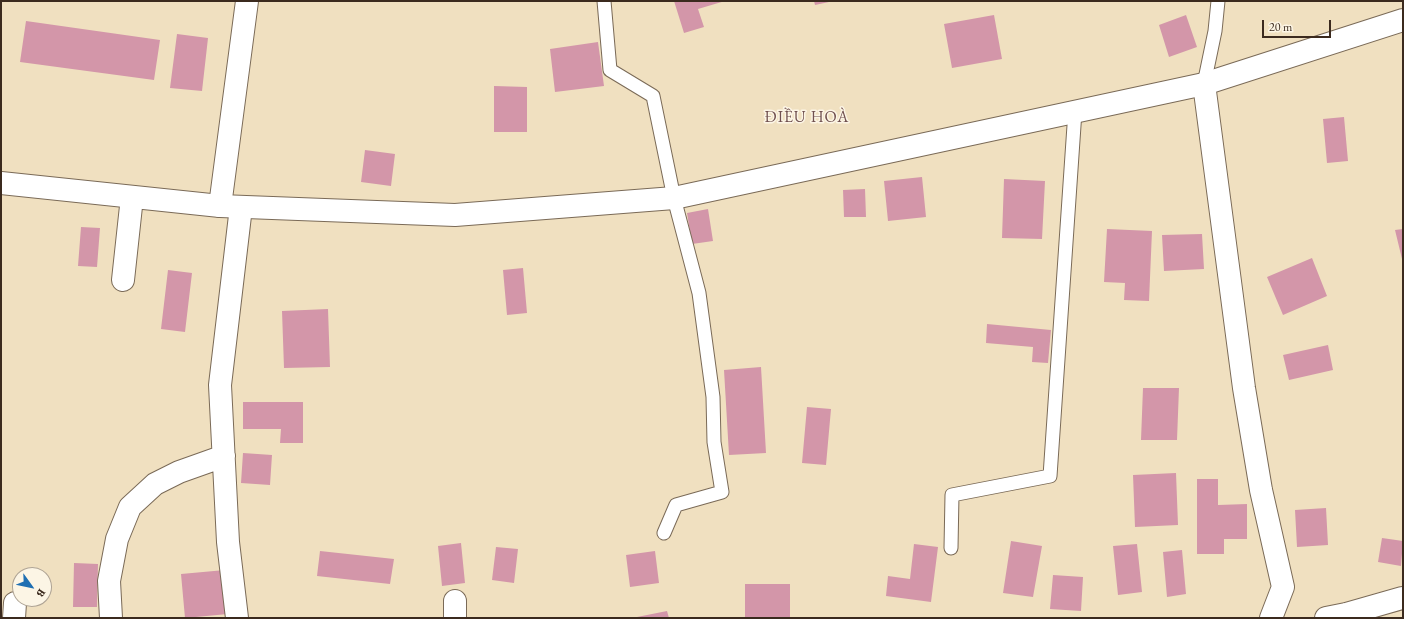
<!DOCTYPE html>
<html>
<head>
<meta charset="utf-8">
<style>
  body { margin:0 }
  #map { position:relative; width:1404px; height:619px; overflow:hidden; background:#f0e0c0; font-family:"EB Garamond",serif }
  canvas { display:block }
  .frame { position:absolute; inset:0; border:2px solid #3b2a1e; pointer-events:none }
  .north { position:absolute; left:12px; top:567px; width:40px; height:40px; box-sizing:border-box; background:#fcf5e5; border:1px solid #afa495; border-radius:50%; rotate:123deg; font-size:11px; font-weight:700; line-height:16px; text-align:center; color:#3b2a1e }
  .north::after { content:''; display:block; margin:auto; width:14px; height:18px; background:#1f6fb2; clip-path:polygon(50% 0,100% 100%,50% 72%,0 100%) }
  .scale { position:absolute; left:1262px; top:20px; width:69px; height:18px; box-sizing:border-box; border:2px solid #3b2a1e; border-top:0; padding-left:5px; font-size:12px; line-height:14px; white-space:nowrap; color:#3b2a1e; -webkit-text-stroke:3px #fcf5e5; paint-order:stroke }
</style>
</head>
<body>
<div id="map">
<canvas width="1404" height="619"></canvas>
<div class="frame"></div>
<div class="north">B</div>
<div class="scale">20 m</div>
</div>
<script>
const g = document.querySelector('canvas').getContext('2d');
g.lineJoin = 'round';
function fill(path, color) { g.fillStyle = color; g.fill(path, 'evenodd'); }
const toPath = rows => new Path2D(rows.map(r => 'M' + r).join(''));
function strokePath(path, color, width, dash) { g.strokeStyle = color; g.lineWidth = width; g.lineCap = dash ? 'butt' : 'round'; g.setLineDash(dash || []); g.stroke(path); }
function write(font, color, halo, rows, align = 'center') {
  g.font = font + ' "EB Garamond",serif'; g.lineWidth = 3; g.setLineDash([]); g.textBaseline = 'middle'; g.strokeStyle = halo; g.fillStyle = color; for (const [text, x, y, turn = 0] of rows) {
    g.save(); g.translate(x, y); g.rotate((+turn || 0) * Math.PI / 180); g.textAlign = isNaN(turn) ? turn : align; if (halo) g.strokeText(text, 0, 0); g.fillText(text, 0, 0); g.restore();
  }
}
fill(toPath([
  [674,1,725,1,698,9,704,27,684,33],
  [814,1,829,1,829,2,815,5],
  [994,15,1002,59,952,68,944,24],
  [1186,15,1197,47,1169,57,1159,25],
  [26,21,160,40,154,80,20,62],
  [177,34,208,38,202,91,170,88],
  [598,42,604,86,555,92,550,49],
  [494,86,527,87,527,132,494,132],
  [1344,117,1348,161,1327,163,1323,119],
  [365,150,395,154,391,186,361,182],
  [922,177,926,217,888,221,884,181],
  [1004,179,1045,181,1042,239,1002,238],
  [865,189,866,217,844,217,843,190],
  [708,209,713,241,692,244,687,213],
  [81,227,100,228,97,267,78,266],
  [1107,229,1152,231,1149,301,1124,300,1125,283,1104,282],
  [1403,229,1403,259,1402,259,1395,230],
  [1202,234,1204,269,1164,271,1162,235],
  [1312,258,1327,296,1283,315,1267,277],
  [523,268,527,313,507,315,503,270],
  [168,270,192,273,185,332,161,329],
  [328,309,330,367,284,368,282,311],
  [987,324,1051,330,1048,363,1032,362,1033,347,986,343],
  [1328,345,1333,370,1289,380,1283,355],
  [761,367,766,453,729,455,724,370],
  [1143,388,1179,388,1177,440,1141,440],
  [243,402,303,402,303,443,280,443,281,429,243,429],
  [807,407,831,409,826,465,802,463],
  [243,453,272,455,270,485,241,483],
  [1176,473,1178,525,1135,527,1133,475],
  [1197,479,1218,479,1218,505,1247,504,1247,539,1224,539,1224,554,1197,554],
  [1326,508,1328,545,1297,547,1295,510],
  [1382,538,1403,541,1401,566,1378,562],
  [1011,541,1042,546,1033,597,1003,593],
  [461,543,465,583,442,586,438,546],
  [914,544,938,547,931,602,886,596,888,576,910,579],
  [1137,544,1142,592,1118,595,1113,546],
  [496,547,518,549,514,583,492,580],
  [1182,550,1186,594,1167,597,1163,552],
  [320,551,394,559,390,584,317,576],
  [655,551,659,583,630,587,626,555],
  [74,563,98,564,97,607,73,607],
  [225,570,228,614,185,618,181,574],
  [1053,575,1083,577,1081,611,1050,609],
  [745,584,790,584,790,618,745,618],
  [667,611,669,618,637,618,637,617]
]), '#d396a9');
const service = toPath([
  [604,1,610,70,653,96,674,198,699,293,713,397,714,442,722,492,676,505,664,533],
  [1204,84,1215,31,1218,1],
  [951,548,952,495,1050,476,1075,111]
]);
const minor = toPath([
  [1204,84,1244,388,1261,490,1283,587,1271,618],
  [220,206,247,1],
  [123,280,132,197],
  [455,601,455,618],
  [14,618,15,603],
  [111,618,109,581,117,539,130,507,155,484,179,472,224,456],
  [237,618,228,542,220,385,241,207],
  [1326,618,1346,614,1402,598]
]);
const tertiary = toPath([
  [1,183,220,206,455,215,674,198,1204,84,1403,20]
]);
strokePath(service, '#7a6a57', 15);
strokePath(minor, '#7a6a57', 24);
strokePath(tertiary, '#7a6a57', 24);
strokePath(service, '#fff', 13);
strokePath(minor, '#fff', 22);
strokePath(tertiary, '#fff', 22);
g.letterSpacing = '1px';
write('16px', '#70504f', '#fcf5e5', [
  ["ĐIỀU HOÀ",807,118]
]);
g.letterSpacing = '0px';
</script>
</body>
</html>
